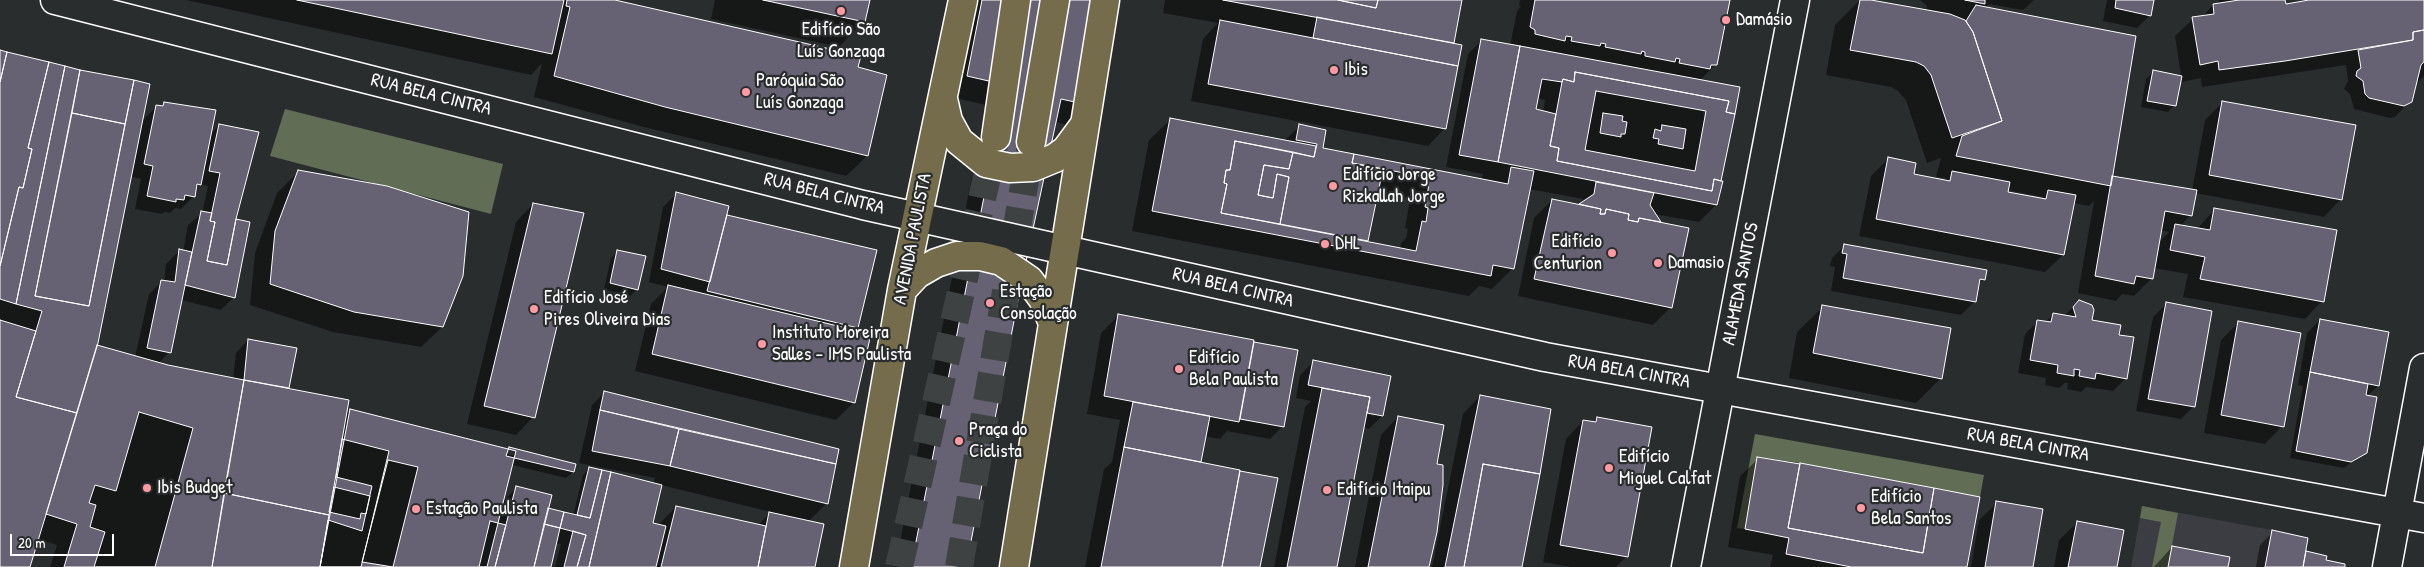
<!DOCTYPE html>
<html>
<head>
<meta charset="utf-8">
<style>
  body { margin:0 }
  #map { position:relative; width:2424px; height:567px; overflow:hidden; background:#2a2d2e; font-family:"Patrick Hand",sans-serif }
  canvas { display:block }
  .scale { position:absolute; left:10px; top:534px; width:104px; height:22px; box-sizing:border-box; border:2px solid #fff; border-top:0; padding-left:6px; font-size:15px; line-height:18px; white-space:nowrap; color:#fff; -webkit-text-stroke:4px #2a2d2e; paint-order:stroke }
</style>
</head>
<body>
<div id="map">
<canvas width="2424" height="567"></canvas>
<div class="scale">20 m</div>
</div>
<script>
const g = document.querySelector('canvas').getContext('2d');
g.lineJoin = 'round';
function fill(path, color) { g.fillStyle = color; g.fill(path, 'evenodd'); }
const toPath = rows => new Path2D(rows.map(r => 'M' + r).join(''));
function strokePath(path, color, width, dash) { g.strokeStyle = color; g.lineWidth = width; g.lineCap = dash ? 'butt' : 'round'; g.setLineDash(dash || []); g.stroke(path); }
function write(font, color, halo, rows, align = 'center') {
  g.font = font + ' "Patrick Hand",sans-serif'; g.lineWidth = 4.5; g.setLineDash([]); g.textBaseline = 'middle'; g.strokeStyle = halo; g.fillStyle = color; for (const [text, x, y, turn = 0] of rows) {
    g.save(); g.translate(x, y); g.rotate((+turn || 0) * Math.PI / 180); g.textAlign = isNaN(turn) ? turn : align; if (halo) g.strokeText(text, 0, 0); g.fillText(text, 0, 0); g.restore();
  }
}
fill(toPath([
  [2142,506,2272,530,2265,567,2131,567]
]), '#3c3d43');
fill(toPath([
  [285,109,503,164,491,214,270,156],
  [1755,434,1984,475,1980,497,1800,463,1757,457,1745,529,1737,528],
  [2142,506,2178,513,2168,567,2152,567,2161,522,2140,518]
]), '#616d54');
fill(toPath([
  [186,0,610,0,857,68,867,156,846,176,644,127,534,97,542,63,531,75],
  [715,0,868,0,864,21,839,47,711,19],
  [966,0,1117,0,1076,127,1055,122,1021,279,965,567,895,567,986,105,947,96],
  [1165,0,1461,0,1451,44,1445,128,1428,146,1191,101,1203,39,1218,23,1163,13],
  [1520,0,1729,0,1716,64,1699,81,1716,205,1699,222,1654,214,1659,222,1671,307,1653,325,1518,296,1534,218,1552,200,1579,206,1583,199,1529,189,1513,268,1492,289,1479,286,1469,296,1132,231,1149,140,1170,120,1284,141,1300,126,1325,131,1322,149,1481,180,1483,174,1446,167,1468,54,1481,41,1510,46,1517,11,1521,6,1519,6],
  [1537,98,1545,100,1543,112,1535,110],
  [1376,192,1410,199,1405,228,1408,229,1406,238,1401,243,1400,249,1365,242],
  [1860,0,1926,12,1927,6,1920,0,2034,0,2023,10,1989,4,1985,8,2110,180,2192,191,2205,120,2223,102,2341,199,2324,217,2195,193,2191,215,2180,226,2197,229,2215,209,2322,301,2305,319,2183,297,2188,274,2153,268,2151,279,2134,296,2122,294,2116,301,2078,293,2094,201,2089,206,2074,203,2063,255,2045,272,1859,236,1871,176,1888,159,1913,175,1944,181,1946,178,1936,177,1941,158,1927,163,1906,100,1898,91,1891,87,1826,75,1835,25],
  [2007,190,2043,197,2040,199,2006,193],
  [2160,230,2169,232,2158,243],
  [2107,0,2153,0,2150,15,2137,28,2103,21],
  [2219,0,2284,0,2285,5,2317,0,2424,0,2424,76,2416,84,2412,99,2395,117,2390,118,2354,109,2350,94,2344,89,2348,81,2346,65,2202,87,2201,78,2182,82,2175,36,2193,19,2202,17,2213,5,2218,5],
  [0,52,148,85,141,122,157,106,161,107,165,103,210,135,219,125,234,220,234,297,221,310,181,300,169,352,158,364,233,379,236,353,248,340,288,387,286,389,345,416,350,410,573,472,566,478,512,465,503,501,516,488,546,512,573,516,583,475,589,468,654,484,655,478,579,463,592,405,605,392,835,463,827,503,808,522,813,567,555,567,561,544,555,543,549,567,50,567,57,545,37,539,29,567,0,567],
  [130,176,141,179,135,209,162,214,164,212,170,213,175,208,181,209,194,196,195,189,200,184,208,186,202,213,188,225,183,252,179,251,166,264,164,282,162,281,149,294,135,357,94,349],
  [661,485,771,512,757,526,676,507,658,525,651,523],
  [2153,72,2175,105,2168,112,2141,107,2146,79],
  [298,172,442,327,421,347,333,332,250,305,255,253,277,193],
  [676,194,724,219,728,216,857,327,853,331,854,402,836,420,635,371,651,304,668,287,649,282,663,207],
  [533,204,533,417,516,435,467,424,516,222],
  [1845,245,1984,279,1977,286,1974,302,1961,315,1831,291,1835,267,1830,266,1832,258],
  [618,251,637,289,630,296,604,289,611,258],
  [2079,301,2126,378,2113,391,2086,387,2081,392,2067,389,2068,383,2065,383,2059,388,2045,385,2046,378,2018,373,2025,334,2038,321,2045,322,2054,314,2064,316],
  [2166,304,2194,406,2181,419,2136,411,2153,317],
  [1823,307,1941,378,1916,403,1789,378,1797,332],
  [1118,316,1297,351,1283,426,1270,439,1227,431,1220,439,1204,436,1199,463,1238,475,1241,472,1259,567,1085,567,1104,469,1112,462,1120,420,1087,414,1101,333],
  [2320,320,2378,386,2367,396,2365,452,2344,468,2290,458,2303,386,2298,385,2307,333],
  [2239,322,2282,426,2265,444,2204,433,2221,340],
  [1313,362,1390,377,1382,416,1369,429,1363,427,1336,567,1274,567,1305,407,1311,401,1296,398,1300,375],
  [1361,411,1374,413,1374,416,1361,413],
  [1480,396,1521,567,1432,567,1463,414],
  [1398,417,1435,465,1427,567,1355,567,1381,435],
  [1597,419,1627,556,1616,567,1571,567,1543,562,1566,439,1583,421,1593,423],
  [1758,459,1966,567,1770,567,1773,555,1728,547,1740,476],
  [1997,503,2032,567,1971,567,1979,520],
  [2077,523,2115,567,2054,567,2059,540],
  [2273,532,2304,552,2326,557,2325,561,2344,567,2256,567,2260,545],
  [2172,547,2227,567,2154,567]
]), '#0007');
const building = toPath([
  [297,0,564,0,552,54,297,0],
  [567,0,615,0,861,56,858,67,887,75,868,156,665,107,554,76,570,7,566,6,567,0],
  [763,0,870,0,865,22,763,0],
  [982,0,1119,0,1098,107,1061,99,1022,280,966,567,911,567,1006,85,967,76,982,0],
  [1223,0,1338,0,1376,8,1378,0,1462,0,1454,43,1223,0],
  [1338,0,1378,0,1376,8,1338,0],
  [1535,0,1730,0,1717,65,1711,65,1710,69,1679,63,1680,59,1676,58,1675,62,1645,56,1645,52,1642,51,1641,54,1605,47,1606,44,1601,43,1600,46,1571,41,1572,37,1566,36,1565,41,1535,34,1535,30,1530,27,1535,0],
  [1860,0,1871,0,1950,14,1965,20,1973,32,2002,121,1952,138,1931,75,1924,66,1916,62,1850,50,1860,0],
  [1965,0,1985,0,1985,4,1965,0],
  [2116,0,2154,0,2151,16,2115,8,2116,0],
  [2239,0,2285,0,2286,4,2309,0,2424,0,2424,30,2413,32,2413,40,2285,61,2219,70,2218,61,2200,65,2192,17,2214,14,2213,4,2239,0],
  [1976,5,2136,36,2111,186,1956,156,1962,136,2002,121,1973,32,1966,21,1976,5],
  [1317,17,1462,45,1458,66,1313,38,1317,17],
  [1220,20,1458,66,1446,129,1208,84,1220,20],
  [2424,30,2424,62,2421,65,2412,102,2404,106,2369,98,2365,94,2363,81,2356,76,2357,71,2361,68,2358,50,2413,40,2413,32,2424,30],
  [1481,39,1520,46,1498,162,1459,155,1481,39],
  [1520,46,1740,87,1735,114,1726,112,1729,101,1575,72,1574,82,1563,79,1562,82,1542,79,1536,109,1556,114,1550,146,1559,148,1557,161,1712,191,1714,179,1721,181,1723,181,1717,205,1498,162,1520,46],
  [0,50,7,52,0,82,0,50],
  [7,52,49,62,28,148,32,149,23,188,19,187,0,266,0,82,7,52],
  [49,62,65,66,16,304,0,299,0,266,19,187,23,188,32,149,28,148,49,62],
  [65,66,80,70,35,296,89,306,134,80,150,84,98,343,77,413,16,397,42,311,16,304,65,66],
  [80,70,134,80,125,124,72,113,80,70],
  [2153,70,2182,76,2176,106,2147,101,2153,70],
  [1575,72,1729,101,1726,112,1735,114,1721,181,1714,179,1712,191,1557,161,1559,148,1550,146,1562,82,1563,79,1574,82,1575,72],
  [1596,91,1706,111,1695,171,1585,150,1596,91],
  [2222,101,2356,125,2342,200,2209,175,2222,101],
  [164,102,216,110,201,185,197,184,195,197,185,195,184,200,176,199,176,202,147,196,153,166,144,164,156,105,163,106,164,102],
  [72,113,125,124,89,306,35,296,72,113],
  [1603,113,1623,116,1622,121,1627,122,1625,134,1621,134,1621,137,1600,133,1603,113],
  [1170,118,1316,146,1314,157,1235,141,1230,170,1226,170,1224,183,1227,184,1221,213,1416,251,1422,221,1426,222,1428,208,1425,207,1430,178,1352,163,1354,154,1508,184,1511,167,1534,171,1514,269,1493,265,1491,276,1152,211,1170,118],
  [219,124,259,132,236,219,227,265,207,261,215,222,210,221,220,173,209,171,219,124],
  [1299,124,1326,130,1323,148,1354,154,1352,163,1383,169,1368,241,1280,224,1289,177,1277,174,1273,198,1258,195,1264,165,1289,169,1293,152,1314,157,1317,144,1296,140,1299,124],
  [1662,125,1686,129,1683,149,1658,144,1659,139,1653,138,1655,129,1661,131,1662,125],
  [1235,141,1293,152,1289,169,1264,165,1258,195,1273,198,1277,174,1289,177,1280,224,1221,213,1227,184,1224,183,1226,170,1230,170,1235,141],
  [1888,157,1916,163,1914,174,1950,181,1952,171,2010,182,2008,192,2046,199,2048,190,2076,195,2064,255,1876,219,1888,157],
  [298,170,387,186,469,212,463,276,443,327,354,312,270,284,275,231,298,170],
  [2112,176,2197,190,2192,216,2165,211,2153,279,2136,276,2134,284,2095,276,2112,176],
  [1596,182,1654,193,1650,205,1661,222,1639,218,1638,222,1628,220,1629,214,1606,209,1605,214,1600,214,1601,209,1579,204,1594,194,1596,182],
  [676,192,729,206,710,282,661,269,676,192],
  [1552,199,1601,209,1600,214,1605,214,1606,209,1629,214,1628,220,1638,222,1639,218,1689,228,1672,308,1534,279,1552,199],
  [533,203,584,213,535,418,484,406,533,203],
  [2214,208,2337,230,2324,302,2200,279,2205,257,2170,250,2175,224,2210,230,2214,208],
  [201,211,212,213,210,221,215,222,207,261,227,265,236,219,250,222,235,298,185,285,201,211],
  [727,215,877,250,858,328,707,291,727,215],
  [1844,244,1987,270,1985,280,1980,279,1976,302,1843,278,1847,254,1842,253,1844,244],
  [179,249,192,252,171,353,147,348,161,280,175,282,179,249],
  [617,250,646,256,638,290,610,283,617,250],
  [668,285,871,334,855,403,652,354,668,285],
  [2079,300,2092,305,2094,310,2092,320,2121,325,2119,335,2134,337,2127,379,2096,373,2095,379,2079,376,2080,370,2074,369,2074,376,2057,373,2058,365,2030,360,2037,320,2051,322,2053,313,2076,317,2073,307,2079,300],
  [2166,302,2212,311,2195,407,2148,399,2166,302],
  [1822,305,1951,328,1942,379,1813,353,1822,305],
  [1118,314,1254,340,1239,422,1104,396,1118,314],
  [2320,319,2389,332,2379,386,2310,372,2320,319],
  [0,320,36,331,16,397,77,413,30,567,0,567,0,320],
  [2238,321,2301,333,2284,427,2221,415,2238,321],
  [248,339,297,348,289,388,244,380,248,339],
  [1254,342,1298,350,1284,427,1240,419,1254,342],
  [97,345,168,365,244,380,212,567,64,567,77,524,46,514,97,345],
  [1313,360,1391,376,1383,416,1367,413,1370,397,1308,385,1313,360],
  [2310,372,2368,384,2366,395,2377,397,2367,453,2351,462,2296,451,2310,372],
  [244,380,349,400,329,515,224,493,244,380],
  [1322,388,1370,397,1337,567,1287,567,1322,388],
  [604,391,839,449,836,464,600,410,604,391],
  [1480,395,1551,409,1540,474,1483,464,1464,567,1445,567,1480,395],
  [1133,402,1210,416,1201,462,1124,447,1133,402],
  [350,409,516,451,487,567,320,567,350,409],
  [600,410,679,429,670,466,592,451,600,410],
  [139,412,193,428,155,567,94,567,105,532,90,527,96,505,89,503,95,485,116,491,139,412],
  [1398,416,1444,425,1437,464,1443,465,1443,485,1437,532,1429,567,1368,567,1398,416],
  [1597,417,1652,427,1628,557,1560,545,1583,420,1596,422,1597,417],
  [679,429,836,464,828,504,670,466,679,429],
  [342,439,389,451,361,567,320,567,328,520,362,531,372,486,336,477,342,439],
  [509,447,576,464,574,472,506,456,509,447],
  [1124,447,1240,470,1222,567,1101,567,1124,447],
  [1757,457,1800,464,1788,528,1923,553,1934,488,1980,497,1967,567,1851,567,1786,554,1789,538,1745,529,1757,457],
  [388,460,418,467,393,567,362,562,388,460],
  [1800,463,1934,488,1923,553,1788,528,1800,463],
  [1483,464,1540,474,1522,567,1464,567,1483,464],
  [589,467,602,470,590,518,577,515,589,467],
  [602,470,611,472,589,567,577,567,586,535,560,528,564,512,590,518,602,470],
  [1240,471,1278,478,1260,567,1222,567,1240,471],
  [611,472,662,485,653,523,666,526,656,567,589,567,611,472],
  [516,486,552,495,534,567,495,567,516,486],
  [334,487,370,496,366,514,361,513,360,519,329,512,334,487],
  [224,493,329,515,320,567,212,567,224,493],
  [1996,501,2043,509,2033,567,1985,567,1996,501],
  [676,506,766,526,758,567,661,567,676,506],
  [548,508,564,512,560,528,544,524,548,508],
  [769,512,824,524,815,567,758,567,769,512],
  [490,521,506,525,495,567,479,567,490,521],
  [2077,521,2124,530,2117,567,2068,567,2077,521],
  [544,524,560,528,551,567,534,567,544,524],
  [2272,530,2308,538,2303,567,2265,567,2272,530],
  [573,531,586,535,577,567,564,567,573,531],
  [2172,546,2230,557,2228,567,2168,567,2172,546],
  [2306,551,2327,556,2326,560,2345,564,2345,567,2303,567,2306,551]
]);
fill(building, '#666173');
strokePath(building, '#fff', 1);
strokePath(toPath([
  [899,567,995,141],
  [959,567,1031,145]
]), '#3f4243', 28, [28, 14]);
const minor = toPath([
  [55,0,863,205,1545,357,2424,518],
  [2387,567,2424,368]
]);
const tertiary = toPath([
  [1686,567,1795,0]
]);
const primary = toPath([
  [943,99,948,121,959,141,986,163,1010,168,1033,167,1055,158,1066,150,1083,127],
  [996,137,1016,0],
  [1031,142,1055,0],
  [902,290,917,274,936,263,957,256,980,256,1001,261,1029,280,1043,299,1052,321],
  [854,567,902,290,963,0],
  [1014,567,1105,0]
]);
strokePath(minor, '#fff', 31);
strokePath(tertiary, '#fff', 31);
strokePath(primary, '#fff', 31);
strokePath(minor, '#2a2d2e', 28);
strokePath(tertiary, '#2a2d2e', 28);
strokePath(primary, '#746c4b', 28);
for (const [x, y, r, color] of [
  [841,11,5,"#ff9aa2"],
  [1726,20,5,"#ff9aa2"],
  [1334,70,5,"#ff9aa2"],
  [746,92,5,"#ff9aa2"],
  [1333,186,5,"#ff9aa2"],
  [1325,244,5,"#ff9aa2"],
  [1612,253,5,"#ff9aa2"],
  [1658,263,5,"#ff9aa2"],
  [990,303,5,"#ff9aa2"],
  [534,309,5,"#ff9aa2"],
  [762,344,5,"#ff9aa2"],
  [1179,369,5,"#ff9aa2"],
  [959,441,5,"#ff9aa2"],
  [1609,468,5,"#ff9aa2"],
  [147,488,5,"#ff9aa2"],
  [1327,490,5,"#ff9aa2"],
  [1861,508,5,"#ff9aa2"],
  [416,509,5,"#ff9aa2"]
]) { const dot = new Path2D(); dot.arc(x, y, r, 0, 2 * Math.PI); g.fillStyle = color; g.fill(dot); strokePath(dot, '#2a2d2e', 2); }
write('19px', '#fff', '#2a2d2e', [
  ["Damásio",1736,20],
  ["Edifício São",841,30,"center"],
  ["Luís Gonzaga",841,52,"center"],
  ["Ibis",1344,70],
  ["Paróquia São",756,81],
  ["Luís Gonzaga",756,103],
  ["Edifício Jorge",1343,175],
  ["Rizkallah Jorge",1343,197],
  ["Edifício",1602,242,"right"],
  ["Centurion",1602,264,"right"],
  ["DHL",1335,244],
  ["Damasio",1668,263],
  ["Estação",1000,292],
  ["Consolação",1000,314],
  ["Edifício José",544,298],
  ["Pires Oliveira Dias",544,320],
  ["Instituto Moreira",772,333],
  ["Salles - IMS Paulista",772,355],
  ["Edifício",1189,358],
  ["Bela Paulista",1189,380],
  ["Praça do",969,430],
  ["Ciclista",969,452],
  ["Edifício",1619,457],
  ["Miguel Calfat",1619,479],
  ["Ibis Budget",157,488],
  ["Edifício Itaipu",1337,490],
  ["Edifício",1871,497],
  ["Bela Santos",1871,519],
  ["Estação Paulista",426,509]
], 'left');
write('19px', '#fff', '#2a2d2e', [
  ["RUA BELA CINTRA",431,95,14],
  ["RUA BELA CINTRA",824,194,14],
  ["AVENIDA PAULISTA",913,239,-79],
  ["ALAMEDA SANTOS",1741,284,-79],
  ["RUA BELA CINTRA",1233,288,13],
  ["RUA BELA CINTRA",1629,372,10],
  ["RUA BELA CINTRA",2028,445,10]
]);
</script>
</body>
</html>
